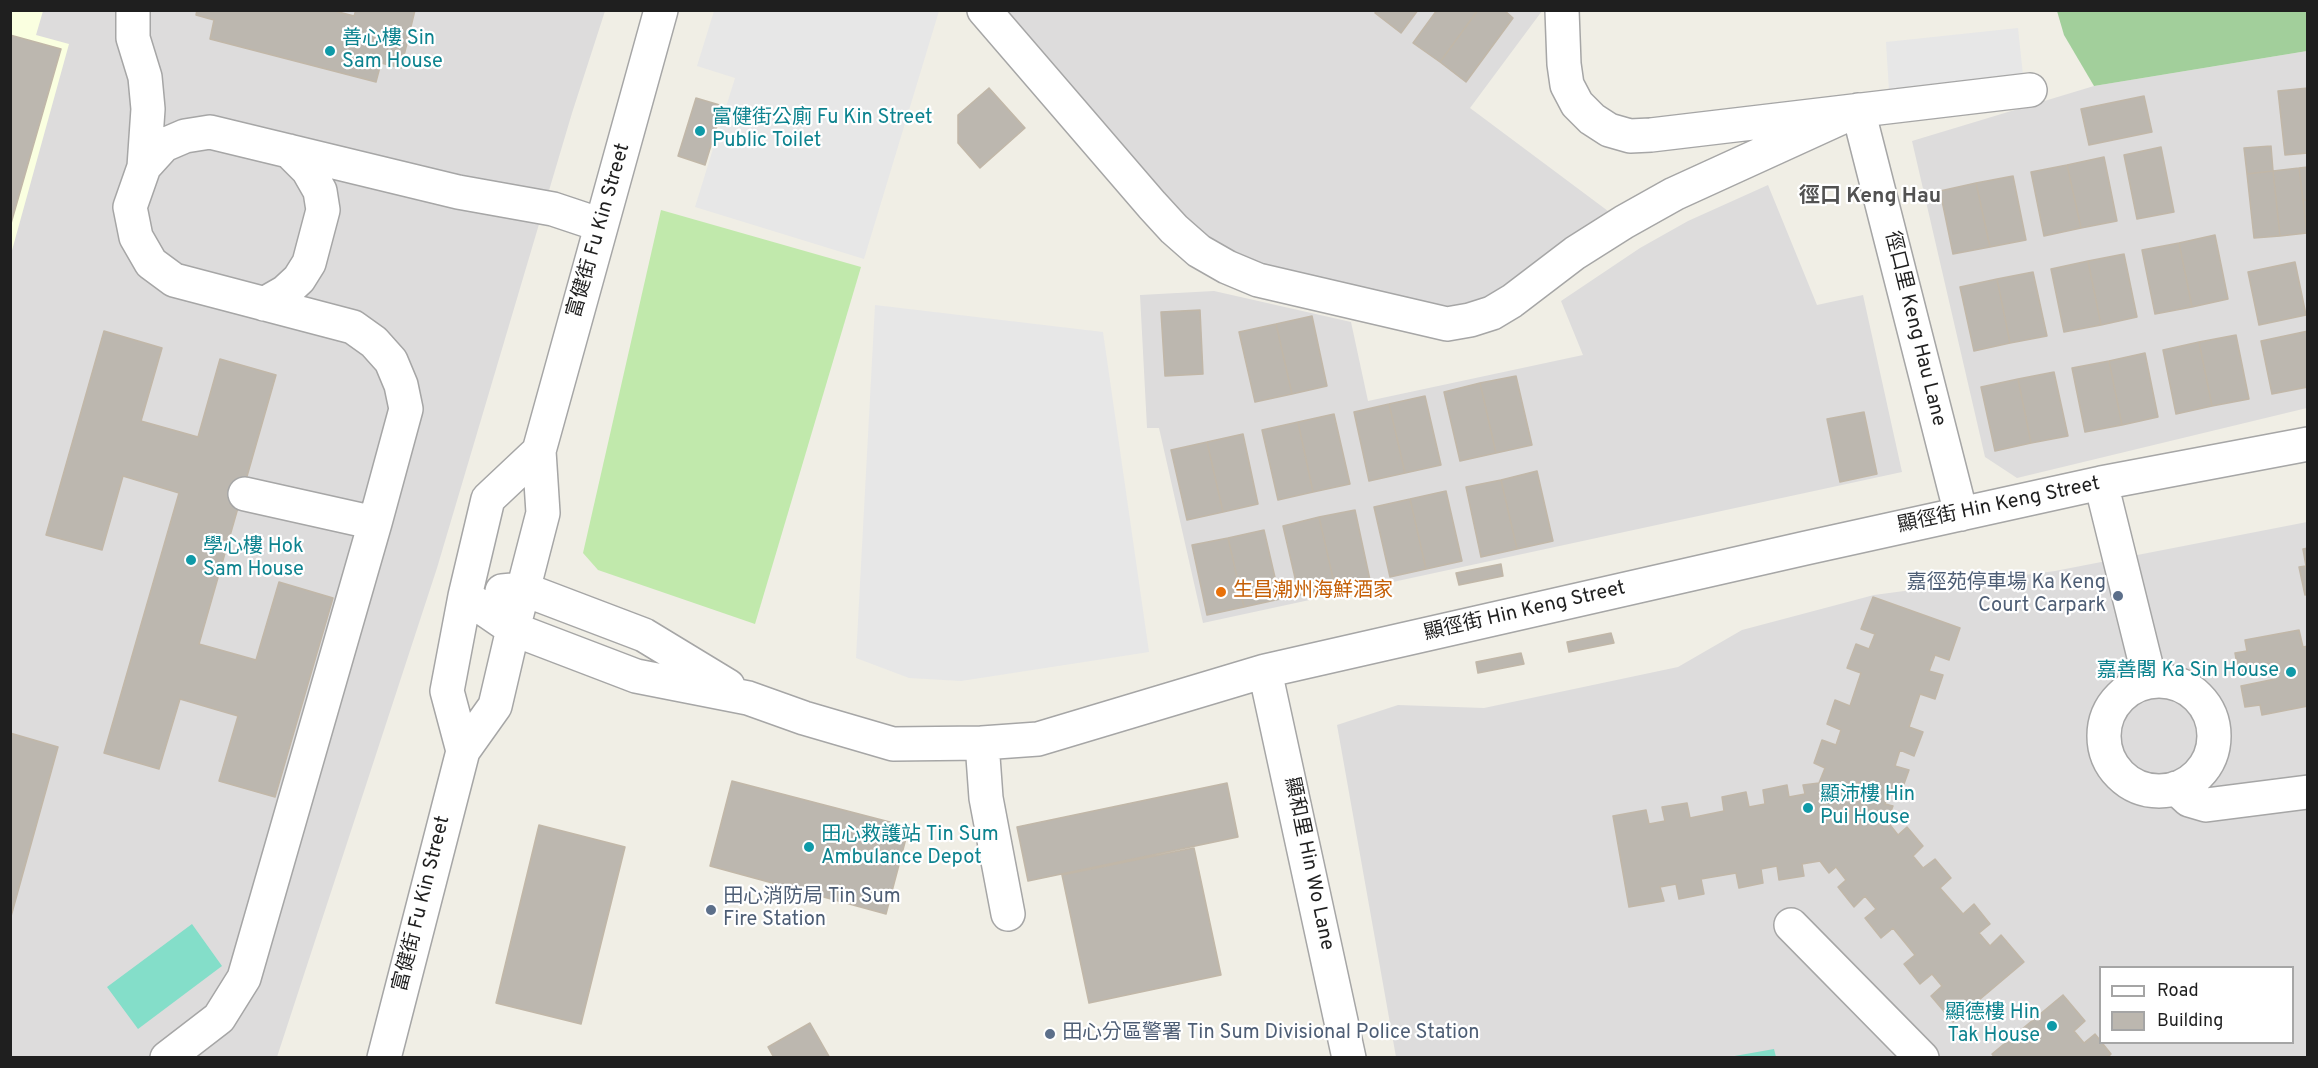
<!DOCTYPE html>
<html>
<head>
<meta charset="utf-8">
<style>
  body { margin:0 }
  #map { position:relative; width:2318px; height:1068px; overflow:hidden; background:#f0eee5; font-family:Overpass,sans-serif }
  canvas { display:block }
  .frame { position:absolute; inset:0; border:12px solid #1f1f1f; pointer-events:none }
  .legend { position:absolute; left:2099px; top:966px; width:195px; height:78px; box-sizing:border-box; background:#fff; border:2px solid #a5a5a5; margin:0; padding:8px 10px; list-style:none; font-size:18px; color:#1f1f1f }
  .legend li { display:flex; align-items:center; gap:12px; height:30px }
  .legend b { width:30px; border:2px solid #a5a5a5 }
</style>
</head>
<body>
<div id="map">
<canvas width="2318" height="1068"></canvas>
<div class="frame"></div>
<ul class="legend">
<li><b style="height:8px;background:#fff"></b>Road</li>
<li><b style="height:16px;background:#bcb7af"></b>Building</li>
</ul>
</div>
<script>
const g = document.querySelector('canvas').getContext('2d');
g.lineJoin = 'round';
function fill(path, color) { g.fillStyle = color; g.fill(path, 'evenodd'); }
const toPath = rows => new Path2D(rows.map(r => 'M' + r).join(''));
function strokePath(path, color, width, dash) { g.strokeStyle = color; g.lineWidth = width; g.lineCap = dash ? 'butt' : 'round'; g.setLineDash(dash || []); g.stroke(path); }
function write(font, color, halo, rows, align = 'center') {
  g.font = font + ' Overpass,"Noto Sans TC",sans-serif'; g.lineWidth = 4.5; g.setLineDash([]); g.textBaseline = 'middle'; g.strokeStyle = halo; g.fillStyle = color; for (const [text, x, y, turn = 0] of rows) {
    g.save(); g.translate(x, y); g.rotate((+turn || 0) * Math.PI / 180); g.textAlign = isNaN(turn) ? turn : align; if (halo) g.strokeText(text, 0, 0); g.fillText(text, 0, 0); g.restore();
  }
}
fill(toPath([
  [10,11,605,11,572,113,437,568,277,1057,11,1057],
  [1000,11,1542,11,1470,108,1612,214,1504,291,1447,311,1261,268,1233,256,1182,220],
  [2307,51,2307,408,2017,478,1985,457,1912,141,2094,86],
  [1768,185,1817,305,1863,295,1902,472,1203,623,1159,428,1147,428,1140,295,1214,291,1351,322,1368,401,1583,355,1561,301,1640,248,1688,221],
  [2307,522,2307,1057,1396,1057,1337,725,1398,705,1484,708,1678,667,1742,630,1874,595,2055,571],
  [2100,968,2292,968,2292,1042,2100,1042]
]), '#dddcdc');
fill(toPath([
  [11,11,43,11,36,35,69,44,11,254]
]), '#faffe0');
fill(toPath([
  [661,210,861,267,755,624,598,570,583,553]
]), '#c1e9ac');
fill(toPath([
  [2057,11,2307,11,2307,51,2094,86,2064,35]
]), '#a2cf9b');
fill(toPath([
  [192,924,222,966,138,1029,107,987],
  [1774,1049,1776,1057,1729,1057]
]), '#84dec9');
fill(toPath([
  [714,11,939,11,864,259,695,207,735,78,697,66],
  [2018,28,2023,75,1889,91,1886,42],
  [875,305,1103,332,1149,652,961,681,909,678,856,658]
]), '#e7e7e7');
const building = toPath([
  [197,10,331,10,354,16,356,10,415,10,401,68,381,63,376,82,210,39,214,20,196,15,197,10],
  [1377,10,1418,10,1401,33,1375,13,1377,10],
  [1437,10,1478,10,1440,62,1413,43,1437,10],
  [1478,10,1504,10,1513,18,1466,82,1440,62,1478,10],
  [10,35,61,49,10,227,10,35],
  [989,88,1025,128,980,168,958,143,958,115,989,88],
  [2308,88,2308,153,2285,155,2278,91,2308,88],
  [2144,96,2152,132,2089,145,2081,109,2144,96],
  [696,98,723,106,705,165,678,156,696,98],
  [2271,146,2273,171,2247,174,2244,148,2271,146],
  [2161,147,2174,212,2137,219,2124,155,2161,147],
  [2104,157,2117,221,2081,228,2067,165,2104,157],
  [2067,165,2081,228,2044,236,2031,172,2067,165],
  [2308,167,2308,200,2303,200,2299,168,2308,167],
  [2299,168,2307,233,2280,236,2273,171,2299,168],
  [2273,171,2280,236,2254,238,2247,174,2273,171],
  [2013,176,2026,240,1990,247,1976,183,2013,176],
  [1976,183,1990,247,1953,254,1940,191,1976,183],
  [2303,200,2308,200,2308,233,2307,233,2303,200],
  [2215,235,2228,299,2192,307,2179,243,2215,235],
  [2179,243,2192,307,2155,314,2142,250,2179,243],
  [2124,254,2137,317,2101,325,2088,261,2124,254],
  [2088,261,2101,325,2064,332,2051,269,2088,261],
  [2295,262,2306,315,2259,325,2248,272,2295,262],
  [2033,272,2047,336,2010,343,1997,279,2033,272],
  [1997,279,2010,343,1974,351,1960,287,1997,279],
  [1200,310,1203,374,1165,376,1161,312,1200,310],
  [1312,316,1327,386,1292,394,1276,324,1312,316],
  [1276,324,1292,394,1255,402,1239,332,1276,324],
  [104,331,162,348,141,421,198,437,220,359,276,375,199,644,256,660,279,582,333,598,275,797,219,781,238,716,180,699,159,769,104,753,179,493,123,476,102,550,46,535,104,331],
  [2308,331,2308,387,2272,394,2261,341,2308,331],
  [2236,335,2249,399,2212,406,2199,342,2236,335],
  [2199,342,2212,406,2176,414,2163,350,2199,342],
  [2145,353,2158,417,2122,425,2109,361,2145,353],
  [2109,361,2122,425,2085,432,2072,368,2109,361],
  [2054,372,2068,436,2031,443,2018,379,2054,372],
  [1516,376,1532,445,1496,453,1480,383,1516,376],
  [2018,379,2031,443,1995,451,1981,387,2018,379],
  [1480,383,1496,453,1460,461,1444,392,1480,383],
  [1425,396,1441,465,1405,473,1389,404,1425,396],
  [1389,404,1405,473,1369,481,1354,412,1389,404],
  [1864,412,1877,474,1840,482,1827,419,1864,412],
  [1334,414,1350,484,1313,492,1298,422,1334,414],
  [1298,422,1313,492,1278,500,1262,430,1298,422],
  [1243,434,1258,504,1223,512,1207,442,1243,434],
  [1207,442,1223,512,1187,520,1171,450,1207,442],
  [1537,471,1553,541,1517,549,1501,480,1537,471],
  [1501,480,1517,549,1481,557,1466,487,1501,480],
  [1446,491,1462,561,1426,569,1410,499,1446,491],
  [1410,499,1426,569,1390,577,1374,507,1410,499],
  [1355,510,1370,580,1335,587,1319,517,1355,510],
  [1319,517,1335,587,1299,595,1283,526,1319,517],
  [1264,530,1280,599,1244,607,1228,538,1264,530],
  [1228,538,1244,607,1207,615,1192,545,1228,538],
  [2308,548,2308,594,2305,595,2299,567,2306,566,2303,549,2308,548],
  [1501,564,1503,576,1459,585,1456,573,1501,564],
  [1873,597,1960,628,1949,660,1935,655,1929,671,1943,675,1935,699,1920,694,1909,727,1923,732,1914,756,1900,750,1895,766,1909,770,1900,795,1889,791,1885,804,1893,806,1887,821,1898,835,1907,827,1923,846,1913,856,1923,868,1935,859,1951,878,1940,888,1963,914,1974,904,1990,924,1979,933,1990,946,2001,935,2024,962,1953,1022,1931,996,1942,986,1932,974,1920,984,1904,964,1915,955,1893,928,1881,938,1865,918,1876,909,1865,896,1854,907,1838,887,1846,880,1836,867,1829,873,1820,861,1802,864,1804,876,1779,880,1777,866,1761,869,1763,883,1739,888,1736,873,1701,879,1704,894,1679,899,1676,884,1660,887,1664,901,1629,907,1613,816,1646,810,1649,824,1665,821,1662,807,1687,803,1690,818,1724,811,1722,797,1746,792,1749,807,1765,804,1763,790,1787,785,1789,797,1805,794,1803,785,1819,783,1825,768,1814,763,1822,740,1836,745,1841,730,1827,724,1835,700,1850,706,1861,673,1847,668,1856,644,1869,649,1875,634,1861,629,1873,597],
  [2299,630,2303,647,2308,646,2308,706,2262,715,2260,705,2245,707,2241,686,2275,679,2273,668,2239,675,2235,653,2247,651,2245,640,2299,630],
  [1611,633,1614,643,1569,652,1567,642,1611,633],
  [1521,653,1524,664,1478,673,1476,662,1521,653],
  [10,733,58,747,10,920,10,733],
  [732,781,909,827,886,914,710,866,732,781],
  [1227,783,1238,837,1028,881,1017,827,1227,783],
  [539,825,625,847,581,1024,496,1003,539,825],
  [1194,848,1221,975,1089,1003,1062,875,1194,848],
  [2063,995,2085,1021,2074,1031,2084,1043,2095,1034,2111,1054,2107,1058,1995,1058,1992,1054,2063,995],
  [810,1023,830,1058,774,1058,768,1047,810,1023]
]);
fill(building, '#bcb7af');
strokePath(building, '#c1b7a8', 1.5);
const minor = toPath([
  [133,10,133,38,145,77,148,109,144,167,130,207,136,237,151,263,174,280,353,327,374,342,391,361,401,385,406,409,375,523,244,978,219,1018,167,1058],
  [984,10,1152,205,1174,229,1199,251,1227,267,1258,280,1447,324,1470,320,1492,313,1512,301,1575,253,1624,222,1674,194,1858,110,1961,514],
  [1562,10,1564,64,1567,85,1577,104,1592,119,1609,130,1630,136,1651,135,2030,90],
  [144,167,164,145,185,136,210,132,458,192,553,209,601,225],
  [264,304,285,292,299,279,309,263,323,210,320,191,308,170,289,151],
  [2101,483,2150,681],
  [245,494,375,523],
  [502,591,523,589,644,635,728,686],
  [465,596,513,629,636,676,748,698,804,718,893,744,982,743,1038,739,1265,671,1806,548,2101,483,2308,444],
  [1265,671,1349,1058],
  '2104 736a55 55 0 1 1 110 0a55 55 0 1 1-110 0Z',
  [982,743,986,798,1008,914],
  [463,751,447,691,465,596,488,499,539,451],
  [2176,788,2189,800,2206,805,2308,792],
  [1791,925,1922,1058],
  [384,1058,463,751,495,706,513,629,543,513,539,451,661,10]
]);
strokePath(minor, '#a6a6a6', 36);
strokePath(minor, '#fff', 33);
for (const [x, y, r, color] of [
  [330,51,6,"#0f9aa8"],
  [700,131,6,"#0f9aa8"],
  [191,560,6,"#0f9aa8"],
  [1221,592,6,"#e8710a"],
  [2118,596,6,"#5c6f8a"],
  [2291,672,6,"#0f9aa8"],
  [1808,808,6,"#0f9aa8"],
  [809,847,6,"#0f9aa8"],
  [711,910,6,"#5c6f8a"],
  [2052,1026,6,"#0f9aa8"],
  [1050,1034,6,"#5c6f8a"]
]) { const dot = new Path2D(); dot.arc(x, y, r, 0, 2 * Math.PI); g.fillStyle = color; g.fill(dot); strokePath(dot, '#fff', 2); }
write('20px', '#0d838f', '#fff', [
  ["善心樓 Sin",342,40],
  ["Sam House",342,63],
  ["富健街公廁 Fu Kin Street",712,119],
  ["Public Toilet",712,142],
  ["學心樓 Hok",203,548],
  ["Sam House",203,571],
  ["嘉善閣 Ka Sin House",2279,672,"right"],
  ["顯沛樓 Hin",1820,796],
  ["Pui House",1820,819],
  ["田心救護站 Tin Sum",821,836],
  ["Ambulance Depot",821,859],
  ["顯德樓 Hin",2040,1014,"right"],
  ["Tak House",2040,1037,"right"]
], 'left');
write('20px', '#1f1f1f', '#fff', [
  ["富健街 Fu Kin Street",600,231,-74],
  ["徑口里 Keng Hau Lane",1914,329,76],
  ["顯徑街 Hin Keng Street",1999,506,-12],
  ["顯徑街 Hin Keng Street",1525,612,-13],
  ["顯和里 Hin Wo Lane",1308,864,78],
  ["富健街 Fu Kin Street",423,904,-76]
]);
write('20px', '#4e5e75', '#fff', [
  ["嘉徑苑停車場 Ka Keng",2106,584,"right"],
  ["Court Carpark",2106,607,"right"],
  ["田心消防局 Tin Sum",723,898],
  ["Fire Station",723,921],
  ["田心分區警署 Tin Sum Divisional Police Station",1062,1034]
], 'left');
write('20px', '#c56008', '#fff', [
  ["生昌潮州海鮮酒家",1233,592]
], 'left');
write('bold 21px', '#525252', '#fff', [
  ["徑口 Keng Hau",1870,198]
]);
</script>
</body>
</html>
